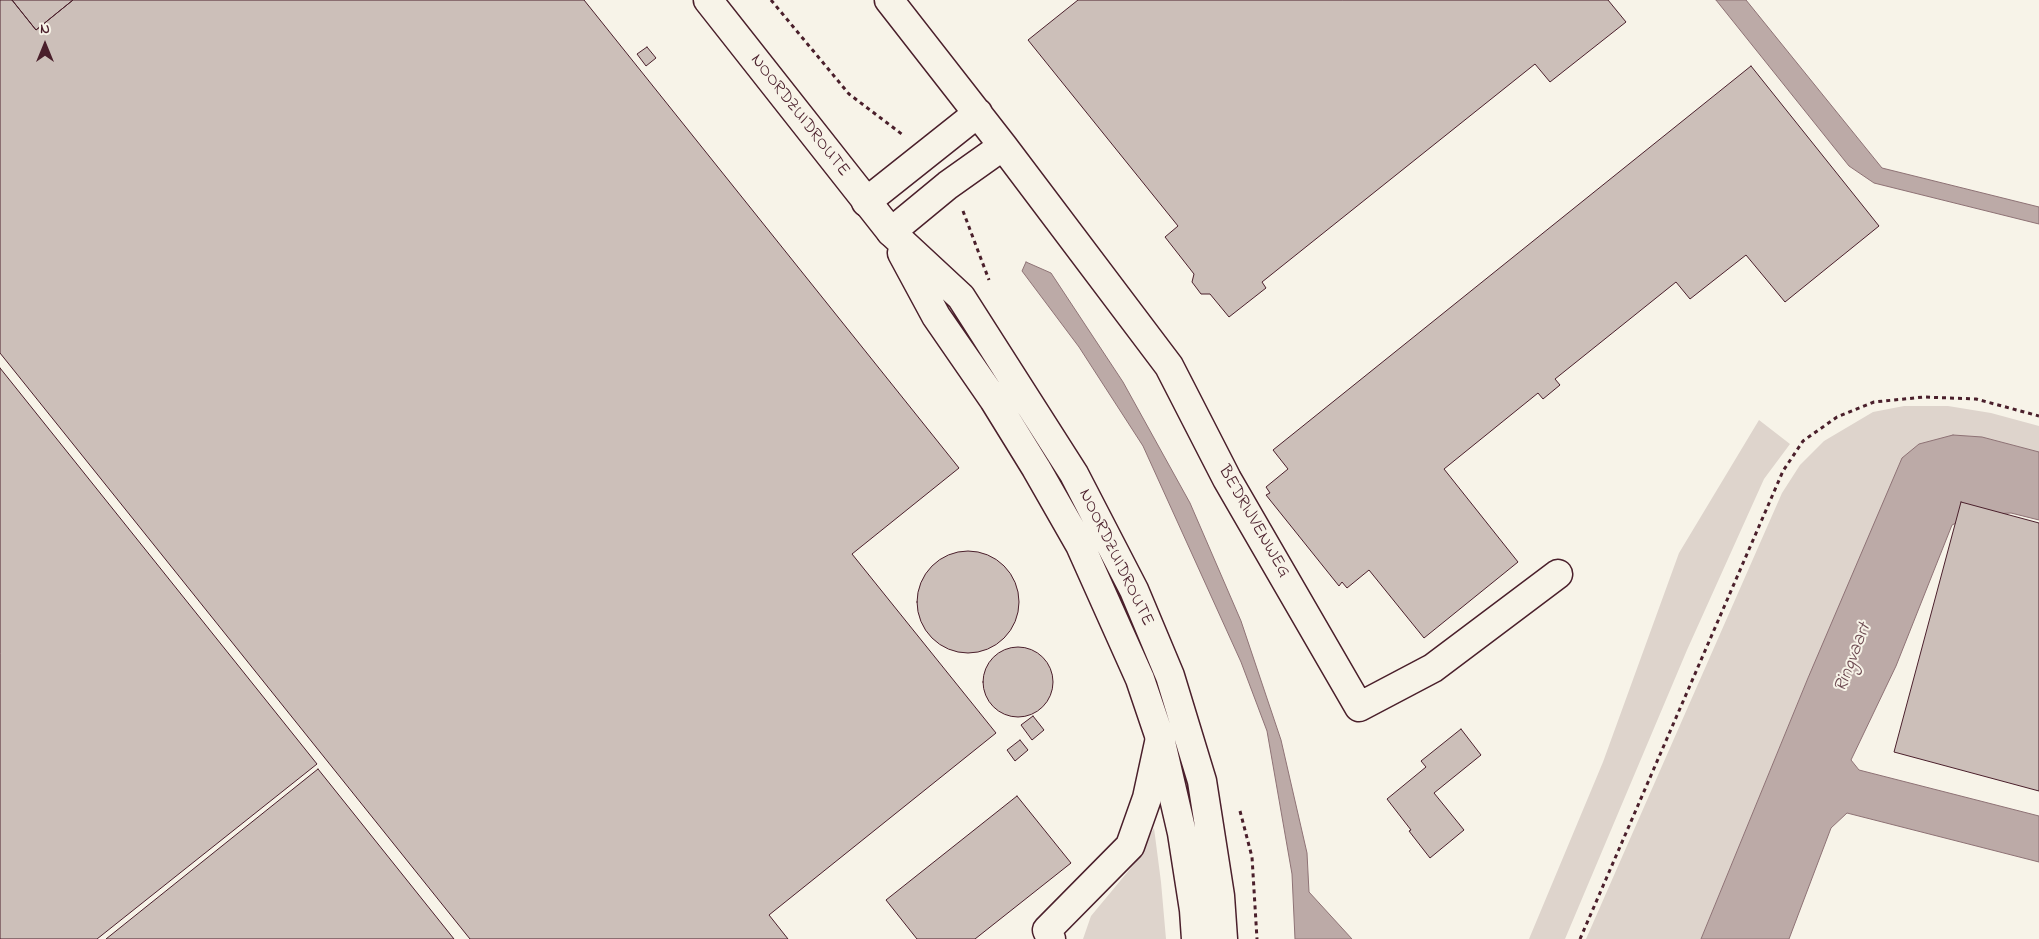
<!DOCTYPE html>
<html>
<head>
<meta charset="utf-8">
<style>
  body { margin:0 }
  #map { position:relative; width:2039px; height:939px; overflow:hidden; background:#f7f3e8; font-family:"Indie Flower",sans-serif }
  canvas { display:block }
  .north { position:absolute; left:20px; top:20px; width:50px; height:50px; -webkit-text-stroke:4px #f7f3e8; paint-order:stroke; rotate:0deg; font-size:14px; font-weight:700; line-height:20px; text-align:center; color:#4a1f2b }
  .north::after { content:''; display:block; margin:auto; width:18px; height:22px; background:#4a1f2b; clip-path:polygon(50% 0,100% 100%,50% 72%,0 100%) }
</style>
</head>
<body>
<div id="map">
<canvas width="2039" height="939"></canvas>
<div class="north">N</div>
</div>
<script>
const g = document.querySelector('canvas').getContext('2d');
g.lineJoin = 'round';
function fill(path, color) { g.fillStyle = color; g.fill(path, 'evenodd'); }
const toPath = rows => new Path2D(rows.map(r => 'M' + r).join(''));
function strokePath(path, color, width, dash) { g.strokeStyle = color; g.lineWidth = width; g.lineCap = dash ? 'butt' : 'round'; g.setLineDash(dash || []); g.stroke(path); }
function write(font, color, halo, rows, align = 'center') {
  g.font = font + ' "Indie Flower",sans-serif'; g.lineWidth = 4; g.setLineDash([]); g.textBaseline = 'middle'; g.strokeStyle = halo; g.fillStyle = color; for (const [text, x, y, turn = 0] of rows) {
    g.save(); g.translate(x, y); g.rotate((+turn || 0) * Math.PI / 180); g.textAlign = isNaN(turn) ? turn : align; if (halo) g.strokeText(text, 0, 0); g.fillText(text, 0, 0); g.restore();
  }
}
fill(toPath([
  [1904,406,1948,406,1991,413,2039,426,2039,452,1982,437,1808,678,1701,939,1586,939,1782,493,1800,465,1824,441,1873,412],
  [1759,420,1790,444,1764,479,1687,650,1565,939,1529,939,1603,762,1679,553],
  [1154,828,1161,882,1166,939,1083,939,1091,916,1135,863]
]), '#ded4cc');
const water = toPath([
  [1716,0,1746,0,1882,168,2039,207,2039,224,1874,183,1849,166,1716,0],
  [1026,262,1051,273,1123,382,1190,503,1241,621,1281,740,1307,853,1309,892,1352,939,1295,939,1292,874,1267,731,1241,662,1143,446,1079,347,1022,271,1026,262],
  [1953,435,1982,437,2039,452,2039,520,2011,513,1974,515,1952,525,1896,666,1851,760,1859,770,2039,816,2039,862,1847,813,1831,828,1789,939,1701,939,1808,678,1902,458,1919,444,1953,435]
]);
fill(water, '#bcaaa7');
strokePath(water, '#8e7275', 1);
const building = toPath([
  [0,0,12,0,36,30,73,0,584,0,959,468,852,554,996,733,769,915,788,939,470,939,0,353,0,0],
  [12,0,73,0,36,30,12,0],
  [1078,0,1608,0,1626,22,1550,82,1535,64,1262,282,1266,288,1229,317,1210,294,1201,294,1192,282,1194,274,1165,237,1178,226,1028,40,1078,0],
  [647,47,656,58,646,66,637,54,647,47],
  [1751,66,1879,226,1785,302,1746,255,1690,299,1676,282,1555,379,1560,385,1543,399,1538,393,1444,469,1518,562,1424,638,1369,570,1347,588,1342,582,1339,586,1266,495,1270,493,1266,487,1288,469,1273,450,1751,66],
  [0,368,317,764,97,939,0,939,0,368],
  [1961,502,2039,523,2039,791,1894,752,1961,502],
  '917 602a51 51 0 1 1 102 0a51 51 0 1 1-102 0Z',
  '983 682a35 35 0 1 1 70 0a35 35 0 1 1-70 0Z',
  [1033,716,1044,730,1032,740,1021,725,1033,716],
  [1461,729,1481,755,1434,793,1464,830,1430,858,1409,831,1411,830,1387,799,1426,767,1421,761,1461,729],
  [1020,740,1028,750,1015,761,1007,750,1020,740],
  [318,769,454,939,106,939,318,769],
  [1017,796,1071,863,975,939,917,939,886,900,1017,796]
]);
fill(building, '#ccbfb9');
strokePath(building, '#4a1f2b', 1);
const minor = toPath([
  [889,0,1003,146,1169,366,1227,479,1359,707,1433,668,1558,574],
  [866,202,978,113],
  [891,232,948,185,1003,146],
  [1051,939,1047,930,1130,846,1147,798,1160,738]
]);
const major = toPath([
  [708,0,891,232,961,297,1074,474,1134,590,1170,676,1202,781,1220,896,1223,939],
  [902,253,936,316,994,400,1036,468,1080,545,1140,679,1160,738,1182,833,1194,910,1196,939]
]);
strokePath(minor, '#4a1f2b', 31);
strokePath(major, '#4a1f2b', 31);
strokePath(toPath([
  [771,0,849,94,903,135],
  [963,211,989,280],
  [1240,811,1252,857,1257,939],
  [1580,939,1783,471,1803,441,1837,417,1874,402,1924,397,1976,399,2039,416]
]), '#4a1f2b', 3, [4, 4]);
strokePath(minor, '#f7f3e8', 28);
strokePath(major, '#f7f3e8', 28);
write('18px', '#4a1f2b', '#f7f3e8', [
  ["NOORDZUIDROUTE",799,116,52],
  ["BEDRIJVENWEG",1253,522,60],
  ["NOORDZUIDROUTE",1115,558,64]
]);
write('italic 19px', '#6c4950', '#f7f3e8', [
  ["Ringvaart",1854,658,-69]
]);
</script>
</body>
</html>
